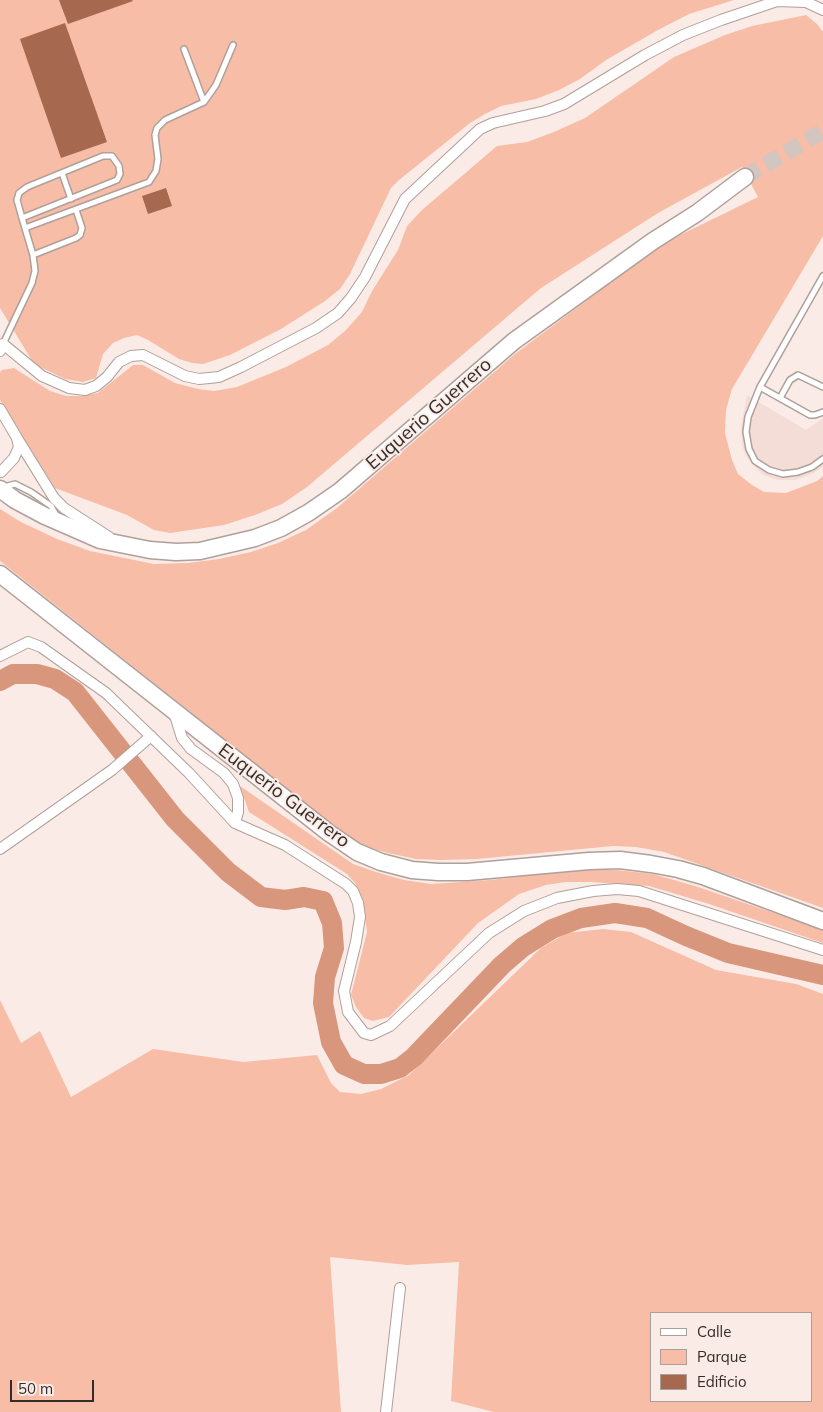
<!DOCTYPE html>
<html>
<head>
<meta charset="utf-8">
<style>
  body { margin:0 }
  #map { position:relative; width:823px; height:1412px; overflow:hidden; background:#fbebe6; font-family:Mulish,sans-serif }
  canvas { display:block }
  .legend { position:absolute; left:650px; top:1312px; width:162px; height:90px; box-sizing:border-box; background:#fbebe6; border:1px solid #ab9f9b; margin:0; padding:6px 9px; list-style:none; font-size:15px; color:#322d2a }
  .legend li { display:flex; align-items:center; gap:10px; height:25px }
  .legend b { width:25px; border:1px solid #ab9f9b }
  .scale { position:absolute; left:10px; top:1380px; width:84px; height:22px; box-sizing:border-box; border:2px solid #322d2a; border-top:0; padding-left:6px; font-size:15px; line-height:18px; white-space:nowrap; color:#322d2a; -webkit-text-stroke:4px #fbebe6; paint-order:stroke }
</style>
</head>
<body>
<div id="map">
<canvas width="823" height="1412"></canvas>
<ul class="legend">
<li><b style="height:6px;background:#fff"></b>Calle</li>
<li><b style="height:14px;background:#f7bda6"></b>Parque</li>
<li><b style="height:14px;background:#a6684f"></b>Edificio</li>
</ul>
<div class="scale">50 m</div>
</div>
<script>
const g = document.querySelector('canvas').getContext('2d');
g.lineJoin = 'round';
function fill(path, color) { g.fillStyle = color; g.fill(path, 'evenodd'); }
const toPath = rows => new Path2D(rows.map(r => 'M' + r).join(''));
function strokePath(path, color, width, dash) { g.strokeStyle = color; g.lineWidth = width; g.lineCap = dash ? 'butt' : 'round'; g.setLineDash(dash || []); g.stroke(path); }
function write(font, color, halo, rows, align = 'center') {
  g.font = font + ' Mulish,sans-serif'; g.lineWidth = 4; g.setLineDash([]); g.textBaseline = 'middle'; g.strokeStyle = halo; g.fillStyle = color; for (const [text, x, y, turn = 0] of rows) {
    g.save(); g.translate(x, y); g.rotate((+turn || 0) * Math.PI / 180); g.textAlign = isNaN(turn) ? turn : align; if (halo) g.strokeText(text, 0, 0); g.fillText(text, 0, 0); g.restore();
  }
}
fill(toPath([
  [747,395,806,430,823,418,823,467,812,474,795,480,778,480,763,475,753,465,745,454,742,444,741,426]
]), '#f4ddd6');
fill(toPath([
  [0,0,734,0,689,14,658,30,606,60,580,79,559,90,536,99,501,106,485,114,470,123,399,180,391,188,350,274,340,289,325,301,281,329,230,355,203,364,192,363,179,359,148,340,137,335,124,338,113,343,103,354,96,378,83,382,65,379,34,364,0,308],
  [806,15,817,24,823,32,823,236,732,389,726,410,725,433,732,460,738,474,752,485,764,492,786,493,817,481,823,476,823,908,664,852,636,847,613,846,477,859,441,860,416,859,388,853,367,847,344,834,0,561,0,509,21,522,57,539,90,551,154,564,188,563,219,559,251,552,278,543,306,530,337,508,515,354,647,255,674,238,758,197,742,167,658,213,541,288,307,487,282,504,255,515,224,525,170,533,154,530,127,515,55,488,0,400,0,372,2,370,14,368,50,391,66,396,83,396,98,393,133,365,143,365,175,383,198,389,214,391,237,387,286,367,328,345,345,331,362,312,372,291,398,250,407,226,422,210,497,146,527,142,554,132,585,118,674,57,725,35,752,26],
  [240,786,353,864,376,872,404,880,431,884,491,880,581,869,617,870,653,874,695,886,818,928,823,930,823,943,709,904,649,886,591,882,566,882,546,885,519,894,478,923,389,1017,373,1021,364,1018,356,1007,351,995,367,932,362,898,355,883,347,874,249,812],
  [603,929,631,932,716,970,796,984,823,994,823,1412,494,1412,451,1401,459,1262,407,1265,330,1257,341,1412,0,1412,0,1000,21,1043,40,1031,71,1097,153,1049,243,1062,317,1055,331,1083,340,1092,361,1094,381,1089,409,1075,541,948,567,933],
  [652,1313,812,1313,812,1401,652,1401]
]), '#f7bda6');
strokePath(toPath([
  [0,681,13,674,37,674,55,679,75,692,175,819,228,872,261,897,285,900,304,897,323,901,332,923,334,948,325,977,323,1003,331,1042,344,1065,364,1074,381,1074,400,1068,414,1057,502,965,523,947,552,929,581,918,615,913,647,918,686,936,728,953,823,975]
]), '#d8967c', 20);
fill(toPath([
  [59,0,132,0,133,1,68,24],
  [65,23,107,142,61,158,20,39],
  [166,188,172,206,148,214,142,196]
]), '#a6684f');
strokePath(toPath([
  [745,177,823,131]
]), '#d3c5c0', 16, [16, 8]);
const lane = toPath([
  [184,49,204,102],
  [62,173,71,199],
  [25,228,149,182,156,171,158,159,155,135,157,128,165,120,204,102,216,85,233,45],
  [33,255,76,238,80,235,82,228,76,210],
  [823,276,760,387,748,417,746,432,749,449,755,461,769,470,783,474,798,472,812,467,823,459],
  [3,344,32,283,35,271,33,255,22,218,17,200,19,193,27,187,103,156,112,156,119,166,120,174,117,180,22,218],
  [760,387,810,415,815,415,823,412],
  [780,398,790,380,798,375,823,387],
  [4,487,15,484,31,492,51,506,56,515]
]);
const street = toPath([
  [0,351,3,344,42,376,69,388,85,390,96,386,107,377,119,362,131,356,143,355,185,376,199,379,219,377,241,367,316,328,338,313,351,298,365,277,405,199,480,129,493,123,545,111,564,104,645,55,683,35,721,20,777,1,806,2,823,10],
  [0,409,17,438,19,447,14,458,1,472],
  [17,438,54,498,64,508,109,537],
  [0,656,28,642,41,647,106,693,189,773,235,823,285,845,346,884,353,891,358,903,360,917,356,942,344,991,348,1012,364,1033,371,1035,390,1026,489,933,524,911,557,898,593,891,617,889,639,891,823,950],
  [174,712,182,738,191,749,224,773,233,784,238,798,238,812,235,823],
  [0,849,112,770,151,736],
  [386,1412,400,1288]
]);
const primary = toPath([
  [0,489,15,500,45,516,100,540,150,550,176,552,200,551,255,538,281,528,308,513,340,491,514,341,653,241,697,213,745,177],
  [0,574,329,833,357,852,381,862,412,870,438,872,467,872,589,861,620,860,651,864,678,869,703,876,823,921]
]);
strokePath(lane, '#aea09b', 8);
strokePath(street, '#aea09b', 12);
strokePath(primary, '#aea09b', 19);
strokePath(lane, '#fff', 5);
strokePath(street, '#fff', 10);
strokePath(primary, '#fff', 16);
write('19px', '#322d2a', '#fbebe6', [
  ["Euquerio Guerrero",429,414,-41],
  ["Euquerio Guerrero",284,796,37]
]);
</script>
</body>
</html>
